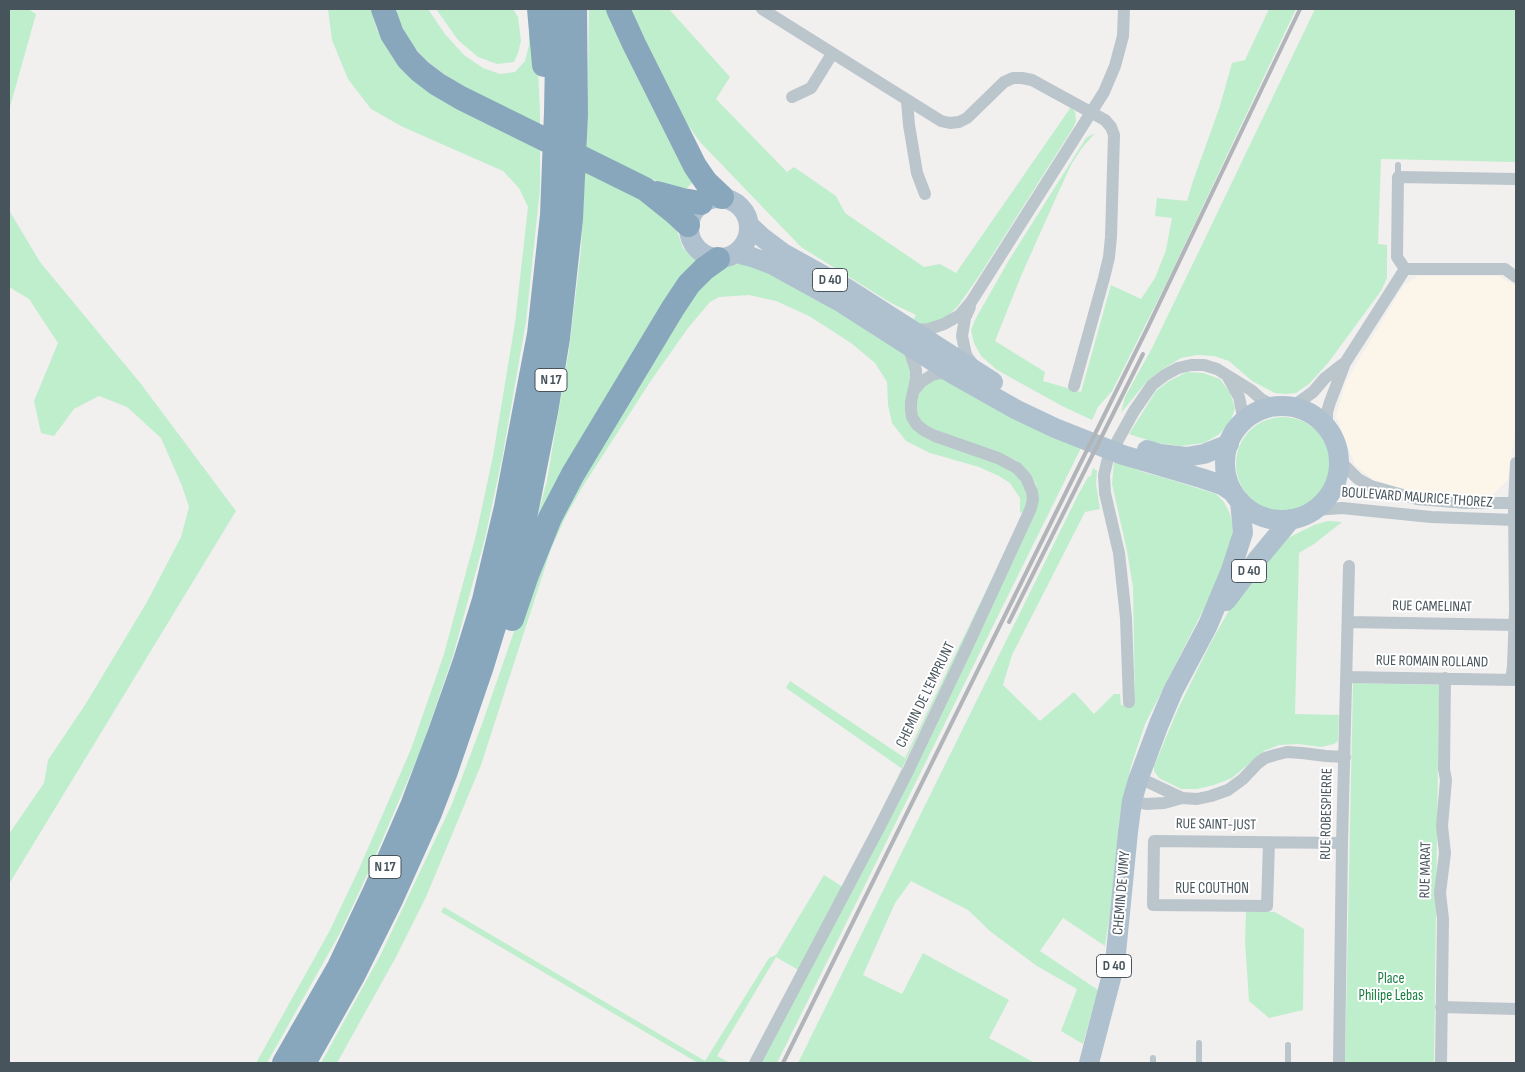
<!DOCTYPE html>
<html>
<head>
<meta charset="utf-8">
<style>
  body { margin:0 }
  #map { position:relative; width:1525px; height:1072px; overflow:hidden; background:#f2efef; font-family:"Sofia Sans Condensed",sans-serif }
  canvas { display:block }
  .frame { position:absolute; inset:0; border:10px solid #47545c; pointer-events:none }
</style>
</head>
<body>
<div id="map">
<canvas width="1525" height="1072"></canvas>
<div class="frame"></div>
</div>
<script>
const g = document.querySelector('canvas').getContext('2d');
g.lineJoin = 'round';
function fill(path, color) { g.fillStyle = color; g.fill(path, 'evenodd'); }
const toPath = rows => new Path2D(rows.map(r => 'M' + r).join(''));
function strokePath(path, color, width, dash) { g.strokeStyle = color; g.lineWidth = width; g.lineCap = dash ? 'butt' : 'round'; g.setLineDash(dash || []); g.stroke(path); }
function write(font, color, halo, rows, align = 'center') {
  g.font = font + ' "Sofia Sans Condensed",sans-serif'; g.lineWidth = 4; g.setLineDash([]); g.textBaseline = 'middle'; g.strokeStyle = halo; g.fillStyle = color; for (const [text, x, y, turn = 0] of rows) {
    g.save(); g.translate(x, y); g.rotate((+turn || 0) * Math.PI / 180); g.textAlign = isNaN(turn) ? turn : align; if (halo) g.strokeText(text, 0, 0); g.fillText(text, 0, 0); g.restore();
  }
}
fill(toPath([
  [1418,276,1499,276,1516,286,1516,425,1508,480,1489,498,1424,496,1376,482,1355,465,1336,416,1346,381,1404,285]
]), '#fcf5e9');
fill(toPath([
  [9,9,28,9,36,14,10,107,9,106],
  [328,9,371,9,377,30,394,59,485,98,445,75,425,59,407,39,397,16,397,9,428,9,445,34,464,55,483,68,500,74,515,72,525,61,529,45,529,28,537,47,540,112,540,189,526,322,502,459,485,538,453,656,420,752,368,873,340,933,267,1063,256,1063,329,932,359,869,411,749,444,654,476,535,493,456,515,323,528,207,519,188,503,171,403,127,371,109,348,79,332,40],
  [436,9,513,9,518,17,521,41,518,53,514,62,497,64,478,57,458,40],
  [589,9,614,9,694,181,687,188,673,189,613,161,648,201,677,231,683,248,696,260,696,265,534,530,547,480,569,350,581,249,587,135],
  [628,9,669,9,730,77,716,99,787,172,794,167,836,196,845,213,924,267,940,264,956,273,1071,107,1075,112,1076,121,1073,128,981,273,958,306,945,319,922,325,912,322,916,315,891,303,801,247,700,142,680,114],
  [1269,9,1296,9,1167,282,1112,391,1098,407,1092,420,1062,406,997,370,981,356,974,343,971,330,976,318,1009,260,1086,138,1095,133,1082,148,1072,163,1059,191,1021,276,995,341,1045,372,1043,381,1081,392,1111,285,1141,299,1155,278,1166,250,1172,218,1155,216,1157,198,1187,201,1193,181,1220,106,1232,63,1245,60],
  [1315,9,1516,9,1516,162,1381,159,1378,244,1387,245,1387,278,1381,291,1328,363,1309,384,1296,393,1285,394,1275,393,1252,381,1229,361,1214,356,1197,355,1181,358,1163,369,1147,381,1121,413,1125,397,1152,348,1199,251],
  [9,210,40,262,141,384,236,511,9,884,9,834,44,783,48,760,85,705,147,602,181,537,189,507,182,486,161,438,127,407,99,396,74,409,54,436,41,433,34,401,58,343,29,299,9,287],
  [738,264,749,264,762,268,900,348,907,358,911,371,908,419,1008,467,1019,477,1029,500,1027,509,1020,513,1020,498,1010,483,999,476,979,467,930,453,906,441,892,423,888,405,887,382,875,363,851,343,809,316,776,301,749,295,719,297,710,302,688,328,650,382,583,486,566,516,551,549,481,765,426,897,396,957,337,1063,321,1063,381,954,452,804,482,724,518,620,556,523,702,280,726,266],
  [1187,372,1203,373,1220,379,1230,393,1235,408,1230,423,1218,435,1204,443,1181,446,1157,443,1129,434,1156,391,1169,381],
  [945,377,1081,448,777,1063,758,1063,1037,492,1036,484,1028,472,1016,460,932,429,919,421,915,413,917,397,922,388,930,380],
  '1236 464a47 47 0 1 1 94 0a47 47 0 1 1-94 0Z',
  [1114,461,1143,472,1165,478,1216,494,1224,502,1230,514,1233,527,1232,540,1216,585,1145,724,1131,766,1119,821,1112,898,1105,946,1063,918,1040,951,1098,990,1083,1044,1061,1031,1077,989,1037,966,991,932,968,910,911,881,895,903,863,975,902,994,923,953,1009,1000,989,1038,1035,1063,798,1063,1077,497,1088,477,1091,476,1093,468,1097,471,1096,485,1100,509,1085,512,1012,655,1003,685,1040,721,1074,692,1094,714,1114,694,1120,694,1121,705,1135,704,1133,587,1127,551,1112,484],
  [1328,521,1342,522,1314,544,1299,553,1295,714,1339,715,1338,741,1334,744,1321,747,1298,744,1279,745,1264,751,1232,778,1214,785,1197,789,1181,789,1159,778,1154,771,1154,766,1178,709,1210,644,1236,598,1282,541,1314,525],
  [1012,537,904,770,786,688,790,681,905,758],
  [1353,683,1439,685,1434,1063,1345,1063],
  [824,875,843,887,800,971,776,957,717,1056,730,1063,698,1063,441,912,444,907,705,1061,769,958,776,955],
  [1246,911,1275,912,1304,929,1303,1010,1269,1018,1249,1001,1245,942]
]), '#bfeecd');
strokePath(toPath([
  [1398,177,1398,165],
  [1153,1063,1153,1058],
  [1199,1063,1199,1043],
  [1288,1063,1288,1045]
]), '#bbc5cc', 6);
strokePath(toPath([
  [762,9,941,121,950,123,959,122,967,118,1004,82,1013,78,1022,78,1032,80,1105,120,1111,127,1114,135,1111,237,1109,257,1104,278,1074,386],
  [792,97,811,88,832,54],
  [907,101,909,125,917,173,925,194],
  [1405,269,1505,269,1516,277],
  [970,307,965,318,962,336,966,355,974,366],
  [914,330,929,329,944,324,960,315,971,302,1104,92,1115,66,1123,36,1124,9],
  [1228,377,1239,397,1244,421],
  [915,389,921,382,932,375,940,373,951,374],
  [1292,407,1313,392,1325,378,1343,364],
  [1327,428,1327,412,1330,402,1345,363,1405,269,1397,257,1398,177,1516,179],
  [1339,460,1358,479,1371,486,1417,499,1466,503,1514,503,1516,501],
  [1315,510,1342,508,1431,517,1516,520],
  [1348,622,1516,625],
  [1346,677,1516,680],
  [1511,680,1513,666,1515,611,1514,503,1516,463],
  [1129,702,1126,618,1119,553,1105,493,1104,475,1108,458,1134,411,1152,385,1165,375,1178,368,1191,365,1204,365,1217,369,1251,390,1261,399,1276,407],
  [1138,780,1148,782,1182,798],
  [1132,801,1146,804,1164,803,1182,798,1197,799,1211,796,1228,790,1243,779,1258,763,1265,758,1275,755,1287,752,1302,753,1326,756,1345,757],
  [1269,842,1267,906,1153,905,1154,841,1342,843],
  [1441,1007,1516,1009],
  [755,1063,880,826,908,771,968,645,1031,508,1033,499,1032,492,1026,478,1017,468,998,458,935,436,925,431,917,425,912,417,911,410,911,402,916,379,916,370,908,346],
  [1339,1063,1342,843,1349,566],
  [1441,1063,1443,919,1440,893,1445,853,1442,826,1446,780,1444,769,1445,678]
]), '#bbc5cc', 12);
strokePath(toPath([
  '689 228a30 30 0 1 1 60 0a30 30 0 1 1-60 0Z',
  [749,225,763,238,783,253,846,288,993,382],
  [736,253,752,257,773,265,842,303,953,374,1017,410,1055,428,1123,455,1201,478,1222,485,1234,493],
  '1225 463a57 57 0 1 1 114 0a57 57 0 1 1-114 0Z',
  [1147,450,1160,454,1186,457,1204,454,1229,444],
  [1226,601,1257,560,1291,519],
  [1089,1063,1115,963,1128,832,1132,801,1138,780,1159,724,1173,691,1208,625,1231,570,1243,533,1240,501]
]), '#afc1ce', 20);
strokePath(toPath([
  [383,9,392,34,408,59,420,71,437,84,461,98,645,189,675,213,688,225],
  [539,9,544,65],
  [618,9,634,44,695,166,706,182,722,197],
  [657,193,683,200,701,203],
  [512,619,527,575,550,518,573,474,673,308,689,284,704,269,718,259],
  [284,1063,339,967,374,893,412,806,440,732,465,661,484,600,506,507,539,334,552,215,556,112,558,9],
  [304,1063,354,974,390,902,430,813,445,774,482,666,501,604,526,513,546,412,558,338,571,219,576,115,575,9]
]), '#88a7bd', 24);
strokePath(toPath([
  [1009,622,1143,354],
  [783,1063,1147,329,1300,9]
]), '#b1b5b9', 4);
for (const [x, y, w] of [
  [830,280,35],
  [551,380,32],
  [1249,571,35],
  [385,867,32],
  [1114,966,35]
]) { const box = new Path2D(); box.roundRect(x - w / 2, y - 11.5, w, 23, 4); g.fillStyle = '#fff'; g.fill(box); strokePath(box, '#47545c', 1); }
write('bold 14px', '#47545c', null, [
  ["D 40",830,280],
  ["N 17",551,380],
  ["D 40",1249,571],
  ["N 17",385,867],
  ["D 40",1114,966]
]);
write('15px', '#47545c', '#fff', [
  ["BOULEVARD MAURICE THOREZ",1417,498,4],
  ["RUE CAMELINAT",1432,607,1],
  ["RUE ROMAIN ROLLAND",1432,662,1],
  ["CHEMIN DE L'EMPRUNT",926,695,-64],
  ["RUE ROBESPIERRE",1327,814,-89],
  ["RUE SAINT-JUST",1216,825,1],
  ["RUE MARAT",1426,870,-89],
  ["RUE COUTHON",1212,889],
  ["CHEMIN DE VIMY",1122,893,-85]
]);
write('15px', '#197d42', '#fff', [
  ["Place",1391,979],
  ["Philipe Lebas",1391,996]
]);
</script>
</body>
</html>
